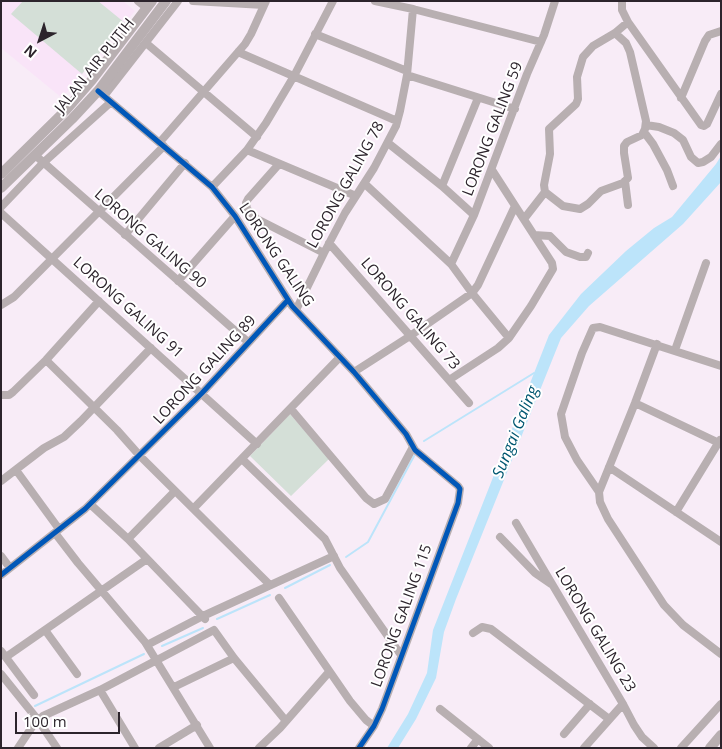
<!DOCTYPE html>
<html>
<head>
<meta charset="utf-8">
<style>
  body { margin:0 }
  #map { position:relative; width:722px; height:749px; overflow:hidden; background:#f8ecf7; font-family:"Open Sans",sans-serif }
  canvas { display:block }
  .frame { position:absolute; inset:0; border:2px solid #2c242c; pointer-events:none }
  .north { position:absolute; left:15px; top:15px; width:50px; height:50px; -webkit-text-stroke:4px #fff; paint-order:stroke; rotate:220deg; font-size:14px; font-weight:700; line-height:20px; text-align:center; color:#2c242c }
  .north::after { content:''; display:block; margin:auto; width:18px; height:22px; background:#2c242c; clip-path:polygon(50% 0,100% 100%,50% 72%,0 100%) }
  .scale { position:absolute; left:15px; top:712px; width:105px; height:22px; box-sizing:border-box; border:2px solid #2c242c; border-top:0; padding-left:6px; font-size:15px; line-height:18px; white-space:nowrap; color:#2c242c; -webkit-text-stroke:4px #fff; paint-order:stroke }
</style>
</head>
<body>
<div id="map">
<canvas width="722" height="749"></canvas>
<div class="frame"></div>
<div class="north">N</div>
<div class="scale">100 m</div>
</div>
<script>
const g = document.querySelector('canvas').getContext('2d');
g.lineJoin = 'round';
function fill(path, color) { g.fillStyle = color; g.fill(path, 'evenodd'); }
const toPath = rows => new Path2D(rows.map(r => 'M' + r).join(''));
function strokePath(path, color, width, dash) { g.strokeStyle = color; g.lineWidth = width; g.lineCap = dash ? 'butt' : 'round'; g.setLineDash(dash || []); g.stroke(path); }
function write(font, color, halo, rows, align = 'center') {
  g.font = font + ' "Open Sans",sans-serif'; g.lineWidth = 4; g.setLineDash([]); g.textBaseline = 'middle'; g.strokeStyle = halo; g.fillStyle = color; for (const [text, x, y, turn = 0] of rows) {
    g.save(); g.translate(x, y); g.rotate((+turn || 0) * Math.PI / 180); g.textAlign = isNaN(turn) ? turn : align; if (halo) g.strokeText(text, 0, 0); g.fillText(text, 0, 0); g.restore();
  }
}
fill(toPath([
  [1,1,123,1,135,11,62,98,1,48]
]), '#f9e4f8');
fill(toPath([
  [23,1,98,1,125,23,82,74,11,14],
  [290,414,329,459,291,496,250,456]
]), '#d4dfd7');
fill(toPath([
  [721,156,721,182,683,224,589,306,561,338,456,599,444,632,436,678,416,719,398,748,387,748,408,714,427,673,433,630,549,335,581,294,626,251,654,228,672,217,716,164]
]), '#bce4fa');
strokePath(toPath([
  [424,441,534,373],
  [346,557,368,542,414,456],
  [285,588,330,565],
  [217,619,270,595],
  [162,646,203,628],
  [35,706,144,654]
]), '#bce4fa', 2);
strokePath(toPath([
  [138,1,147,8],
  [193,1,264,5],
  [375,1,413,9,541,42],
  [622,1,622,10,628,22,701,125,704,126,707,124,721,94],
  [315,34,407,71],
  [146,43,257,137],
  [238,52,397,121],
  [407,75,515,109],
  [98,91,212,187,235,216,292,306,354,372,406,434,415,450,458,486,460,489,458,503,382,709,374,726,359,748],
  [104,96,178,1],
  [681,98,705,41,709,35,721,31],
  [646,125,659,127,674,133,683,140,691,157,698,163,703,162,711,157,721,144],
  [644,132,653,144,667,170,673,186],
  [160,142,245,44,251,34,266,1],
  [388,143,442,186,474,215],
  [247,150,356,196],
  [35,155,248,342],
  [279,164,248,199,246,203,247,209,257,219,324,253],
  [625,181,628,205],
  [365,184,451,264,472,293,509,338],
  [442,186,478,98],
  [212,187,247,150,266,123,294,76,333,1],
  [545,192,563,206,580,209,588,204,601,191,623,183,628,178,624,153,624,146,627,142,642,135,645,129,646,121,630,52,626,43,615,33],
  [1,207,43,163,111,102],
  [1,213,257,444],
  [524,219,545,192,544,185,550,154,549,129,576,104,578,99,577,77,583,57,593,46,615,33,628,22],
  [125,235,185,163],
  [534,235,550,236,566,252,580,257,586,257,588,253],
  [329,243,469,403],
  [451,264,474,215,527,74,544,35,555,1],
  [178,281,235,216],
  [1,305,14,297,164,146],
  [296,310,324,253,345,213,374,168,396,126,400,111,407,75,413,9],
  [657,344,635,403,599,492,600,502,608,519,664,605,683,625,721,654],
  [675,350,706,263],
  [46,360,117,430,140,456,270,585],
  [354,372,410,336,472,293,478,285,515,206],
  [449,380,498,348,509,338,531,306,553,269,552,263,492,170],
  [1,395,9,395,13,392,46,360,99,301],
  [635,403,721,444],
  [291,409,366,498,374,504,385,499,413,447],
  [242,459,325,539,340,568,401,655],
  [609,467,721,542],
  [16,470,59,529],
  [1,481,44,448,64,437,81,421,151,348],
  [599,492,577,460,565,437,561,414,582,353,593,328,600,327,721,366],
  [90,504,128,539,205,619],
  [194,508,340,357],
  [676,512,720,440],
  [516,523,623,704,634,725,642,737,654,748],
  [55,533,78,563,145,642,210,748],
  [500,537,535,573,551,584],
  [128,539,175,491],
  [1,556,10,568],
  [1,575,85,509,202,393,288,300],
  [279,598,350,701,366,720,374,726],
  [45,630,77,674],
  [473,633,482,627,491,629,609,719],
  [147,645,203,616,334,556],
  [1,651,34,695],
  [6,657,147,559],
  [1,674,38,720,57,748],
  [174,687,234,658],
  [100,690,135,748],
  [440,709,489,748],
  [564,734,590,704],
  [18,748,34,724,43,716,100,690,214,630,234,658,286,721],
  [159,748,197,725],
  [259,748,280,728,329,672],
  [471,748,478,739],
  [584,748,623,704],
  [681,748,721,704]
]), '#b8afb1', 8);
strokePath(toPath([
  [1,174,66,110,92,80,152,1],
  [1,188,72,119,98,91,166,1],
  [710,748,721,735]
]), '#b8afb1', 10);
strokePath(toPath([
  [98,91,212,187,235,216,292,306,354,372,406,434,415,450,458,486,460,489,458,503,382,709,374,726,359,748],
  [1,575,85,509,202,393,288,300]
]), '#0057b8', 5);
write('15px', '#2c242c', '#fff', [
  ["JALAN AIR PUTIH",95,66,-51],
  ["LORONG GALING 59",493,129,-69],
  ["LORONG GALING 78",346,185,-61],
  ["LORONG GALING 90",150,239,41],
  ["LORONG GALING",276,255,56],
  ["LORONG GALING 91",128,308,42],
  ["LORONG GALING 73",410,314,49],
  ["LORONG GALING 89",205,370,-47],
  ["LORONG GALING 115",402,616,-70],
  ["LORONG GALING 23",595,630,59]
]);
write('italic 16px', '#005771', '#fff', [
  ["Sungai Galing",516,432,-68]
]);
</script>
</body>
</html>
